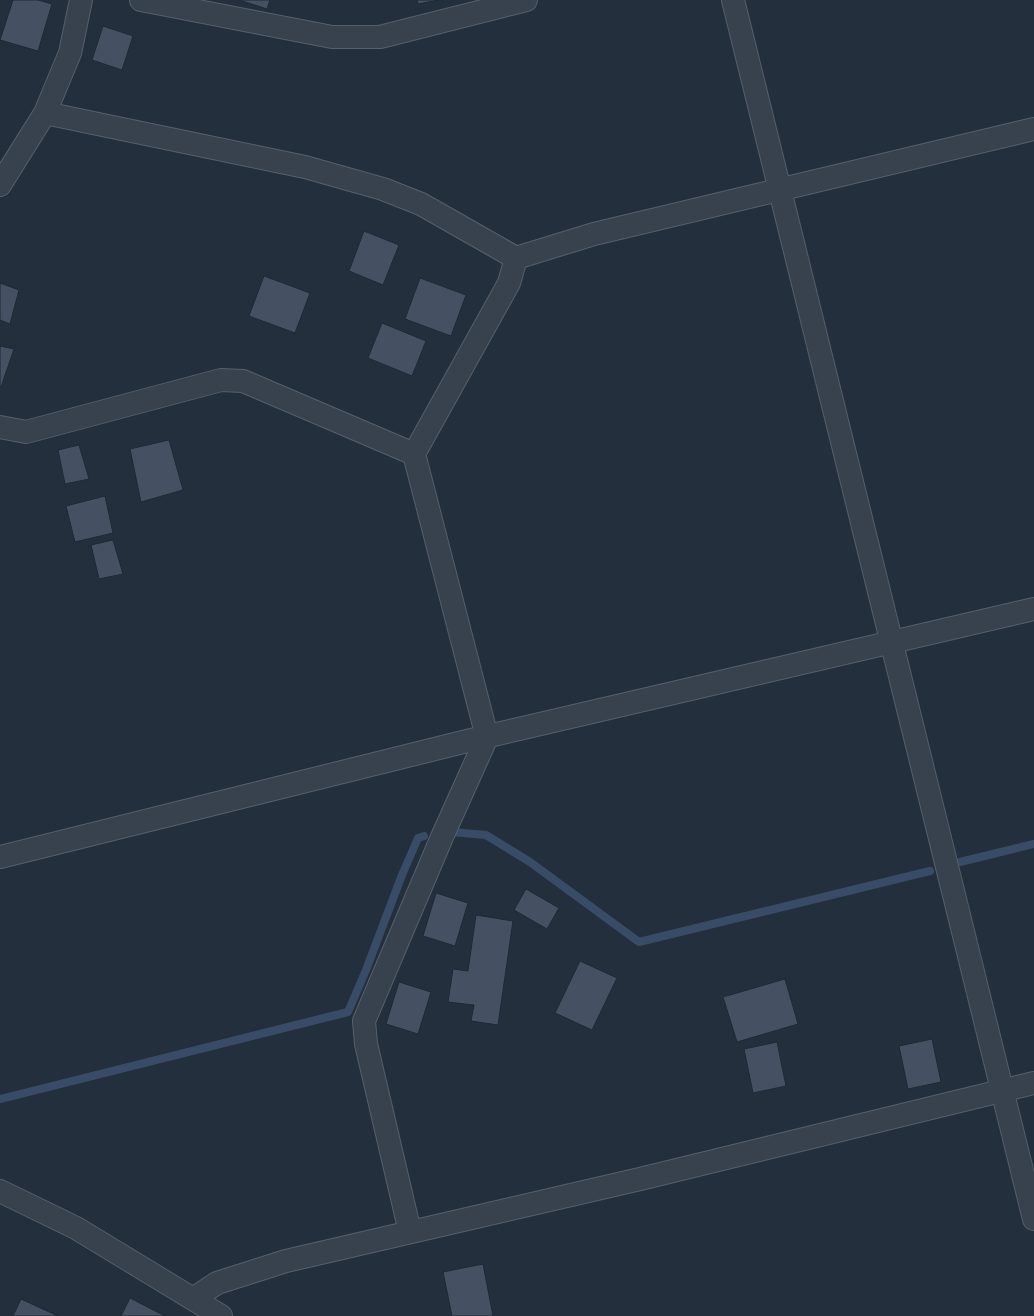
<!DOCTYPE html>
<html>
<head>
<meta charset="utf-8">
<style>
  body { margin:0 }
  canvas { display:block; background:#242f3e }
</style>
</head>
<body>
<canvas width="1034" height="1316"></canvas>
<script>
const g = document.querySelector('canvas').getContext('2d');
g.lineJoin = 'round';
const toPath = rows => new Path2D(rows.map(r => 'M' + r).join(''));
function strokePath(path, color, width, dash) { g.strokeStyle = color; g.lineWidth = width; g.lineCap = dash ? 'butt' : 'round'; g.setLineDash(dash || []); g.stroke(path); }
function fill(path, color) { g.fillStyle = color; g.fill(path, 'evenodd'); }
strokePath(toPath([
  [451,832,486,835,530,862,639,942,930,871],
  [960,862,1034,844],
  [0,1099,348,1012,366,970,402,875,418,838,424,836]
]), '#394c67', 8);
const building = toPath([
  [13,0,38,0,52,4,38,51,0,40,13,0],
  [239,0,270,0,267,9,239,0],
  [417,0,439,0,418,4,417,0],
  [103,26,133,36,122,70,92,60,103,26],
  [364,231,399,245,383,285,349,271,364,231],
  [264,276,310,293,295,333,249,316,264,276],
  [420,278,466,295,451,336,405,319,420,278],
  [0,283,19,290,10,324,0,320,0,283],
  [382,323,426,341,412,376,368,358,382,323],
  [0,346,14,349,1,387,0,386,0,346],
  [169,440,183,490,141,502,130,449,169,440],
  [79,445,89,479,65,484,58,450,79,445],
  [105,496,113,533,75,542,66,506,105,496],
  [113,540,123,574,99,579,91,545,113,540],
  [526,889,559,908,547,929,514,910,526,889],
  [436,893,468,903,455,946,423,936,436,893],
  [476,915,513,921,498,1025,471,1021,474,1005,448,1002,453,969,468,971,476,915],
  [580,961,617,978,592,1030,555,1013,580,961],
  [785,979,798,1024,737,1042,723,997,785,979],
  [399,982,431,992,418,1034,386,1024,399,982],
  [932,1039,941,1082,908,1089,899,1046,932,1039],
  [777,1042,786,1086,753,1093,744,1049,777,1042],
  [483,1264,493,1316,452,1316,443,1272,483,1264],
  [130,1298,165,1316,121,1316,130,1298],
  [21,1299,58,1316,13,1316,21,1299]
]);
fill(building, '#455162');
strokePath(building, '#1f2835', 1);
const street = toPath([
  [141,0,332,37,380,37,526,0],
  [733,0,1034,1219],
  [45,113,305,167,383,189,421,204,516,258,594,234,1034,129],
  [0,185,45,113,70,53,81,0],
  [0,427,26,432,221,380,243,381,414,454],
  [0,857,463,742,1034,609],
  [0,1191,76,1228,221,1316],
  [410,1232,366,1044,364,1021,442,837,487,737,414,454,509,283,516,258],
  [193,1299,217,1283,286,1261,640,1179,1034,1083]
]);
strokePath(street, '#565f6c', 24);
strokePath(street, '#38414e', 22);
</script>
</body>
</html>
